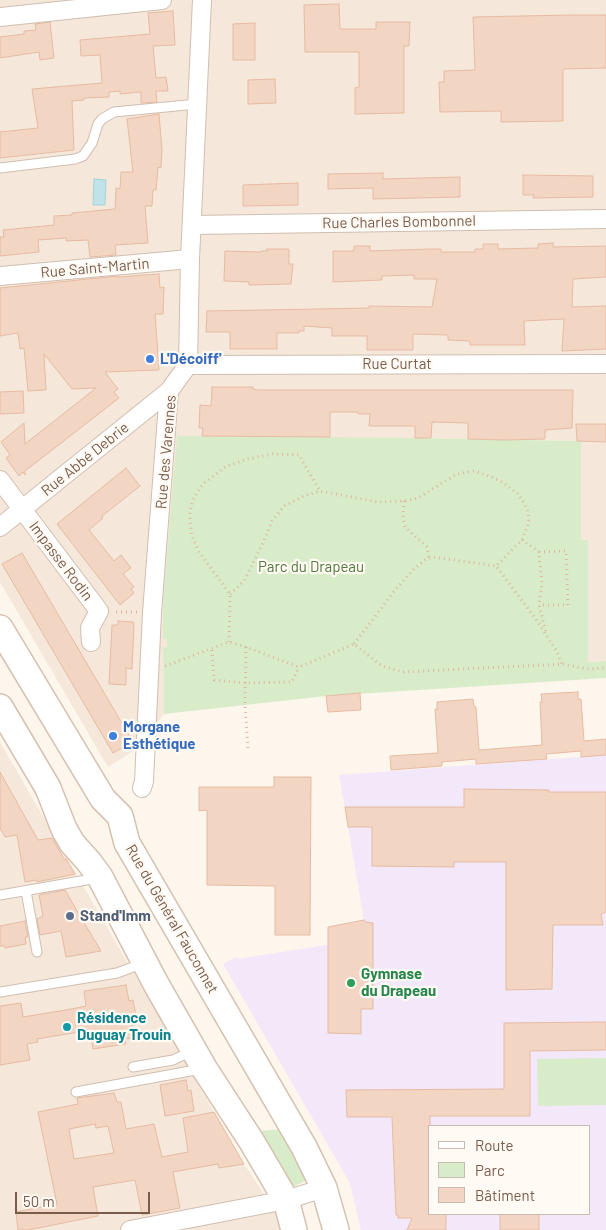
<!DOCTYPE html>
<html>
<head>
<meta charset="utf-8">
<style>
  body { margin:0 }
  #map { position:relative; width:606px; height:1230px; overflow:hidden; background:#fdf6ec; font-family:Barlow,sans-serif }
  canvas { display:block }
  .legend { position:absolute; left:428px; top:1125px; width:162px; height:90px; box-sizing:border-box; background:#fffaf3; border:1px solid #cabbb1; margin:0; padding:6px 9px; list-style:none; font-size:15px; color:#7a5c4d }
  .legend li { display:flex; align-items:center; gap:10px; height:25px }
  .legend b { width:25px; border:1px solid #cabbb1 }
  .scale { position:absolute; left:15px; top:1192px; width:135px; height:22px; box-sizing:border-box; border:2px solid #7a5c4d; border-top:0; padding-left:6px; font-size:15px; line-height:18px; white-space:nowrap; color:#7a5c4d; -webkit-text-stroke:4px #fffaf3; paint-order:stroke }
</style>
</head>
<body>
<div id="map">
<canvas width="606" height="1230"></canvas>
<ul class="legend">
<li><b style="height:6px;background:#fff"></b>Route</li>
<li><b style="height:14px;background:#d8ecc9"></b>Parc</li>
<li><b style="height:14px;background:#f3d5c3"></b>Bâtiment</li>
</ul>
<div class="scale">50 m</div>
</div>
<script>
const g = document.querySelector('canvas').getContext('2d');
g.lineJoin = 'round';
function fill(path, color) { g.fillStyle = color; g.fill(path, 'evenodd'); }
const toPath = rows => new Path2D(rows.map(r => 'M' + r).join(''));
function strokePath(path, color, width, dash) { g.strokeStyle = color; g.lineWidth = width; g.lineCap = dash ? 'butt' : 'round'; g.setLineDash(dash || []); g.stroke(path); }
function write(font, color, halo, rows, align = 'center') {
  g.font = font + ' Barlow,sans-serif'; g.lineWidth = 4.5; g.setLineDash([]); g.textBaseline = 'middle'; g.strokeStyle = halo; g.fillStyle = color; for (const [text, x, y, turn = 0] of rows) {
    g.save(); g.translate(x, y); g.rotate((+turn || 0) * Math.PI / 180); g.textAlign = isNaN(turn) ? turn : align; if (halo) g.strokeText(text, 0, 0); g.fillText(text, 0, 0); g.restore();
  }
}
fill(toPath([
  [0,0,606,0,606,661,588,662,588,540,581,540,581,441,415,438,258,438,163,639,167,639,167,647,163,648,164,714,137,749,108,767,0,582],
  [0,742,244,1164,277,1213,281,1230,0,1230]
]), '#f5e8da');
fill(toPath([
  [606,755,606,1230,361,1230,350,1183,223,964,236,957,238,959,332,944,330,927,364,920,339,775],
  [430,1126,590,1126,590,1214,430,1214]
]), '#f3e8fa');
fill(toPath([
  [177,436,415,438,581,441,581,540,588,540,588,662,606,661,606,678,326,696,164,714,163,647,167,647,167,639,163,639,163,603],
  [606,1058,606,1105,538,1106,537,1059],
  [285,1129,307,1180,295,1186,290,1185,258,1131]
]), '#d8ecc9');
const water = toPath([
  [94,179,106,180,105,205,93,205,94,179]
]);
fill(water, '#bfe3e8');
strokePath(water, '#a5d3da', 1);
const building = toPath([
  [339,4,340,29,376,29,376,22,410,22,409,46,404,46,404,113,355,114,355,88,359,87,359,52,305,52,304,5,339,4],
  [173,11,175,45,153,46,156,78,166,77,168,91,156,91,157,102,141,103,141,92,120,94,120,91,109,92,109,97,84,98,84,100,72,101,74,150,0,158,0,132,38,128,32,89,102,83,100,55,81,56,80,40,150,34,148,13,173,11],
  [570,15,606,15,606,68,563,69,563,121,501,122,501,111,440,112,439,82,444,82,444,71,475,70,473,17,570,15],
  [50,22,54,58,40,60,39,52,0,58,0,37,24,34,24,31,36,30,35,24,50,22],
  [255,23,255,60,233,60,233,24,255,23],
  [275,79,276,103,248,104,248,80,275,79],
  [159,114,162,150,161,168,158,167,156,190,153,190,152,206,145,206,148,243,115,245,116,255,90,257,88,240,66,241,66,238,38,240,39,252,0,256,0,237,4,237,3,230,54,225,54,216,72,215,72,213,115,209,116,188,120,189,121,172,133,172,127,119,159,114],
  [383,173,383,179,460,177,460,197,373,199,373,188,328,189,328,174,383,173],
  [523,175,593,176,593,197,533,198,534,195,523,195,523,175],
  [298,183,298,205,243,206,243,185,298,183],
  [553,243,553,247,606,246,606,277,573,279,572,307,606,306,606,349,562,351,564,319,524,321,525,345,470,345,470,341,448,340,448,335,413,334,413,350,367,350,367,336,332,336,332,328,304,326,304,331,299,331,299,333,277,333,277,349,230,349,230,332,206,332,207,311,369,308,369,306,432,307,437,279,414,279,414,275,382,276,382,280,333,282,333,251,354,251,354,246,370,246,370,251,429,249,441,249,441,252,475,252,475,249,483,249,483,244,498,244,498,249,538,248,538,244,553,243],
  [267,249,289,249,289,264,293,264,291,284,249,285,249,282,224,281,225,251,261,252,261,251,267,251,267,249],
  [159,274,160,288,164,287,163,314,155,314,159,370,105,372,118,389,114,392,119,398,25,471,25,475,23,472,19,476,6,458,10,455,1,442,24,423,25,444,96,388,72,389,44,354,46,390,28,391,24,348,20,349,18,333,0,336,0,288,118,276,118,277,159,274],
  [212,387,253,387,253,389,258,390,573,390,572,428,545,430,545,439,505,440,468,439,468,423,432,422,431,438,415,438,415,426,369,426,370,414,358,414,358,412,330,412,330,437,202,436,203,428,199,428,200,405,211,406,212,387],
  [23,391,24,413,0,414,0,392,23,391],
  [576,424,606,424,606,442,577,441,576,424],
  [126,468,140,486,102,516,103,518,89,530,114,561,121,555,131,568,123,574,134,587,131,589,134,593,120,605,57,524,126,468],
  [22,553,133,742,113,753,2,564,22,553],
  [118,621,133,622,134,626,132,669,126,668,126,685,109,684,112,625,118,625,118,621],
  [578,692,578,699,581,699,584,741,606,739,606,755,581,757,581,751,546,754,547,759,476,764,476,759,442,762,442,766,391,770,390,756,438,753,435,709,437,710,437,702,473,699,474,706,476,707,479,750,542,745,540,702,542,702,541,694,578,692],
  [360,693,361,710,328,712,326,696,360,693],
  [0,772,38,840,52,838,64,859,66,859,75,874,37,882,36,880,25,882,17,835,5,837,0,828,0,772],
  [274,777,311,777,310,935,275,935,275,886,207,885,207,810,199,811,199,787,274,787,274,777],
  [464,789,549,790,549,792,606,792,606,912,601,914,603,925,553,925,552,989,506,990,506,862,454,862,454,867,372,866,372,827,348,827,345,807,464,807,464,789],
  [65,890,80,916,101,951,66,957,61,931,40,935,37,919,43,916,39,895,65,890],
  [364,920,365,922,373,923,373,1009,361,1009,361,1034,328,1033,328,927,364,920],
  [25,921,28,937,25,937,26,944,5,948,5,946,0,946,0,926,25,921],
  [126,985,129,1001,133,1000,137,1021,132,1022,135,1038,125,1039,126,1044,93,1049,90,1034,79,1035,79,1032,37,1039,38,1042,27,1044,30,1060,0,1065,0,1006,21,1003,23,1017,66,1010,86,1006,84,991,126,985],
  [606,1022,606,1050,530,1051,530,1116,430,1116,430,1214,446,1214,446,1230,407,1230,412,1218,398,1218,398,1215,396,1215,392,1117,347,1117,346,1090,504,1089,504,1023,606,1022],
  [186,1080,188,1091,191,1090,194,1111,165,1116,160,1085,186,1080],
  [114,1093,117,1102,121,1102,126,1129,154,1124,162,1157,188,1152,183,1118,214,1112,244,1164,219,1168,218,1164,173,1172,180,1208,142,1215,135,1180,93,1187,98,1216,28,1230,18,1230,16,1212,57,1204,38,1112,78,1104,77,1098,114,1093],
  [95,1124,96,1128,108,1126,114,1153,74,1159,69,1129,95,1124],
  [500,1214,539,1214,539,1230,500,1230,500,1214]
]);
fill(building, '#f3d5c3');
strokePath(building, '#e6bba3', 1);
const service = toPath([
  [0,168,75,159,83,156,92,143,98,124,102,119,114,112,197,104],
  [26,891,37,952],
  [0,895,98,878],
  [0,992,117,973,144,963],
  [133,1067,173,1060,192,1051],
  [76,1092,201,1069]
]);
const minor = toPath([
  [0,17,162,0],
  [192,225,606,219],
  [0,276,190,259],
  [188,365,606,364],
  [0,480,99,611,90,628,91,642],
  [0,527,169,391],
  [142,788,144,781,152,613,169,391,188,365,190,259,202,0],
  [130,1230,286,1200,324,1188]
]);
const secondary = toPath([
  [0,628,103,799,120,816,127,843,304,1147,324,1188,336,1230],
  [0,707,48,788,64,829,72,843,89,862,100,877,156,984,204,1068,252,1142,286,1200,294,1230]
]);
strokePath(service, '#d1beb0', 11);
strokePath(minor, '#d1beb0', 20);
strokePath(secondary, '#d6c0b0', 28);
strokePath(toPath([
  [404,501,403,517,405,527,427,547,429,558],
  [522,540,539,552,542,584,539,605,546,632],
  [539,552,566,551,568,605,539,605],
  [230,594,244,581,262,545,272,521,284,506,304,496,320,491,378,502,404,501,418,498,457,474,474,471,492,477,502,482,517,493,525,504,528,512,529,522,522,540,496,566,538,622,557,652,562,664],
  [116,612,137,612],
  [229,642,230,594,199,552,192,536,190,522,190,511,193,500,198,491,204,483,227,466,247,459,273,454,299,455,320,491],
  [354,644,395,590,414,569,426,559,433,557,496,566],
  [246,647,245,704,248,750],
  [212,650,214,680,245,683,292,682,299,667],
  [165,666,229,642,246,647,299,667,354,644,382,666,402,672,562,664,587,669,606,668]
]), '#d9b8a5', 3, [1, 4]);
strokePath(service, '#fff', 9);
strokePath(minor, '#fff', 18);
strokePath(secondary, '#fff', 25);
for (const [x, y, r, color] of [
  [150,359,5,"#3f7fe0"],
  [113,736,5,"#3f7fe0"],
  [70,916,5,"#5c6f8a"],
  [351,983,5,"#2e9e5b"],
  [67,1027,5,"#0f9aa8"]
]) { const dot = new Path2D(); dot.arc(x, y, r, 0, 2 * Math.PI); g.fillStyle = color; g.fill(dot); strokePath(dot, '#fffaf3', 2); }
write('15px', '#7a5c4d', '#fffaf3', [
  ["Rue Charles Bombonnel",399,222,-1],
  ["Rue Saint-Martin",95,268,-5],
  ["Rue Curtat",397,364],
  ["Rue des Varennes",166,452,-85],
  ["Rue Abbé Debrie",85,459,-39],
  ["Impasse Rodin",61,561,53],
  ["Rue du Général Fauconnet",172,919,60]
]);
write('bold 15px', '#366cbe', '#fffaf3', [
  ["L'Décoiff'",160,359],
  ["Morgane",123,727],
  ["Esthétique",123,744]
], 'left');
write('15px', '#537a41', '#fffaf3', [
  ["Parc du Drapeau",311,567]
]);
write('bold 15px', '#4e5e75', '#fffaf3', [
  ["Stand'Imm",80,916]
], 'left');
write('bold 15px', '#27864d', '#fffaf3', [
  ["Gymnase",361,974],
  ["du Drapeau",361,991]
], 'left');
write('bold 15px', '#0d838f', '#fffaf3', [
  ["Résidence",77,1018],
  ["Duguay Trouin",77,1035]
], 'left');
</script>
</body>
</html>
